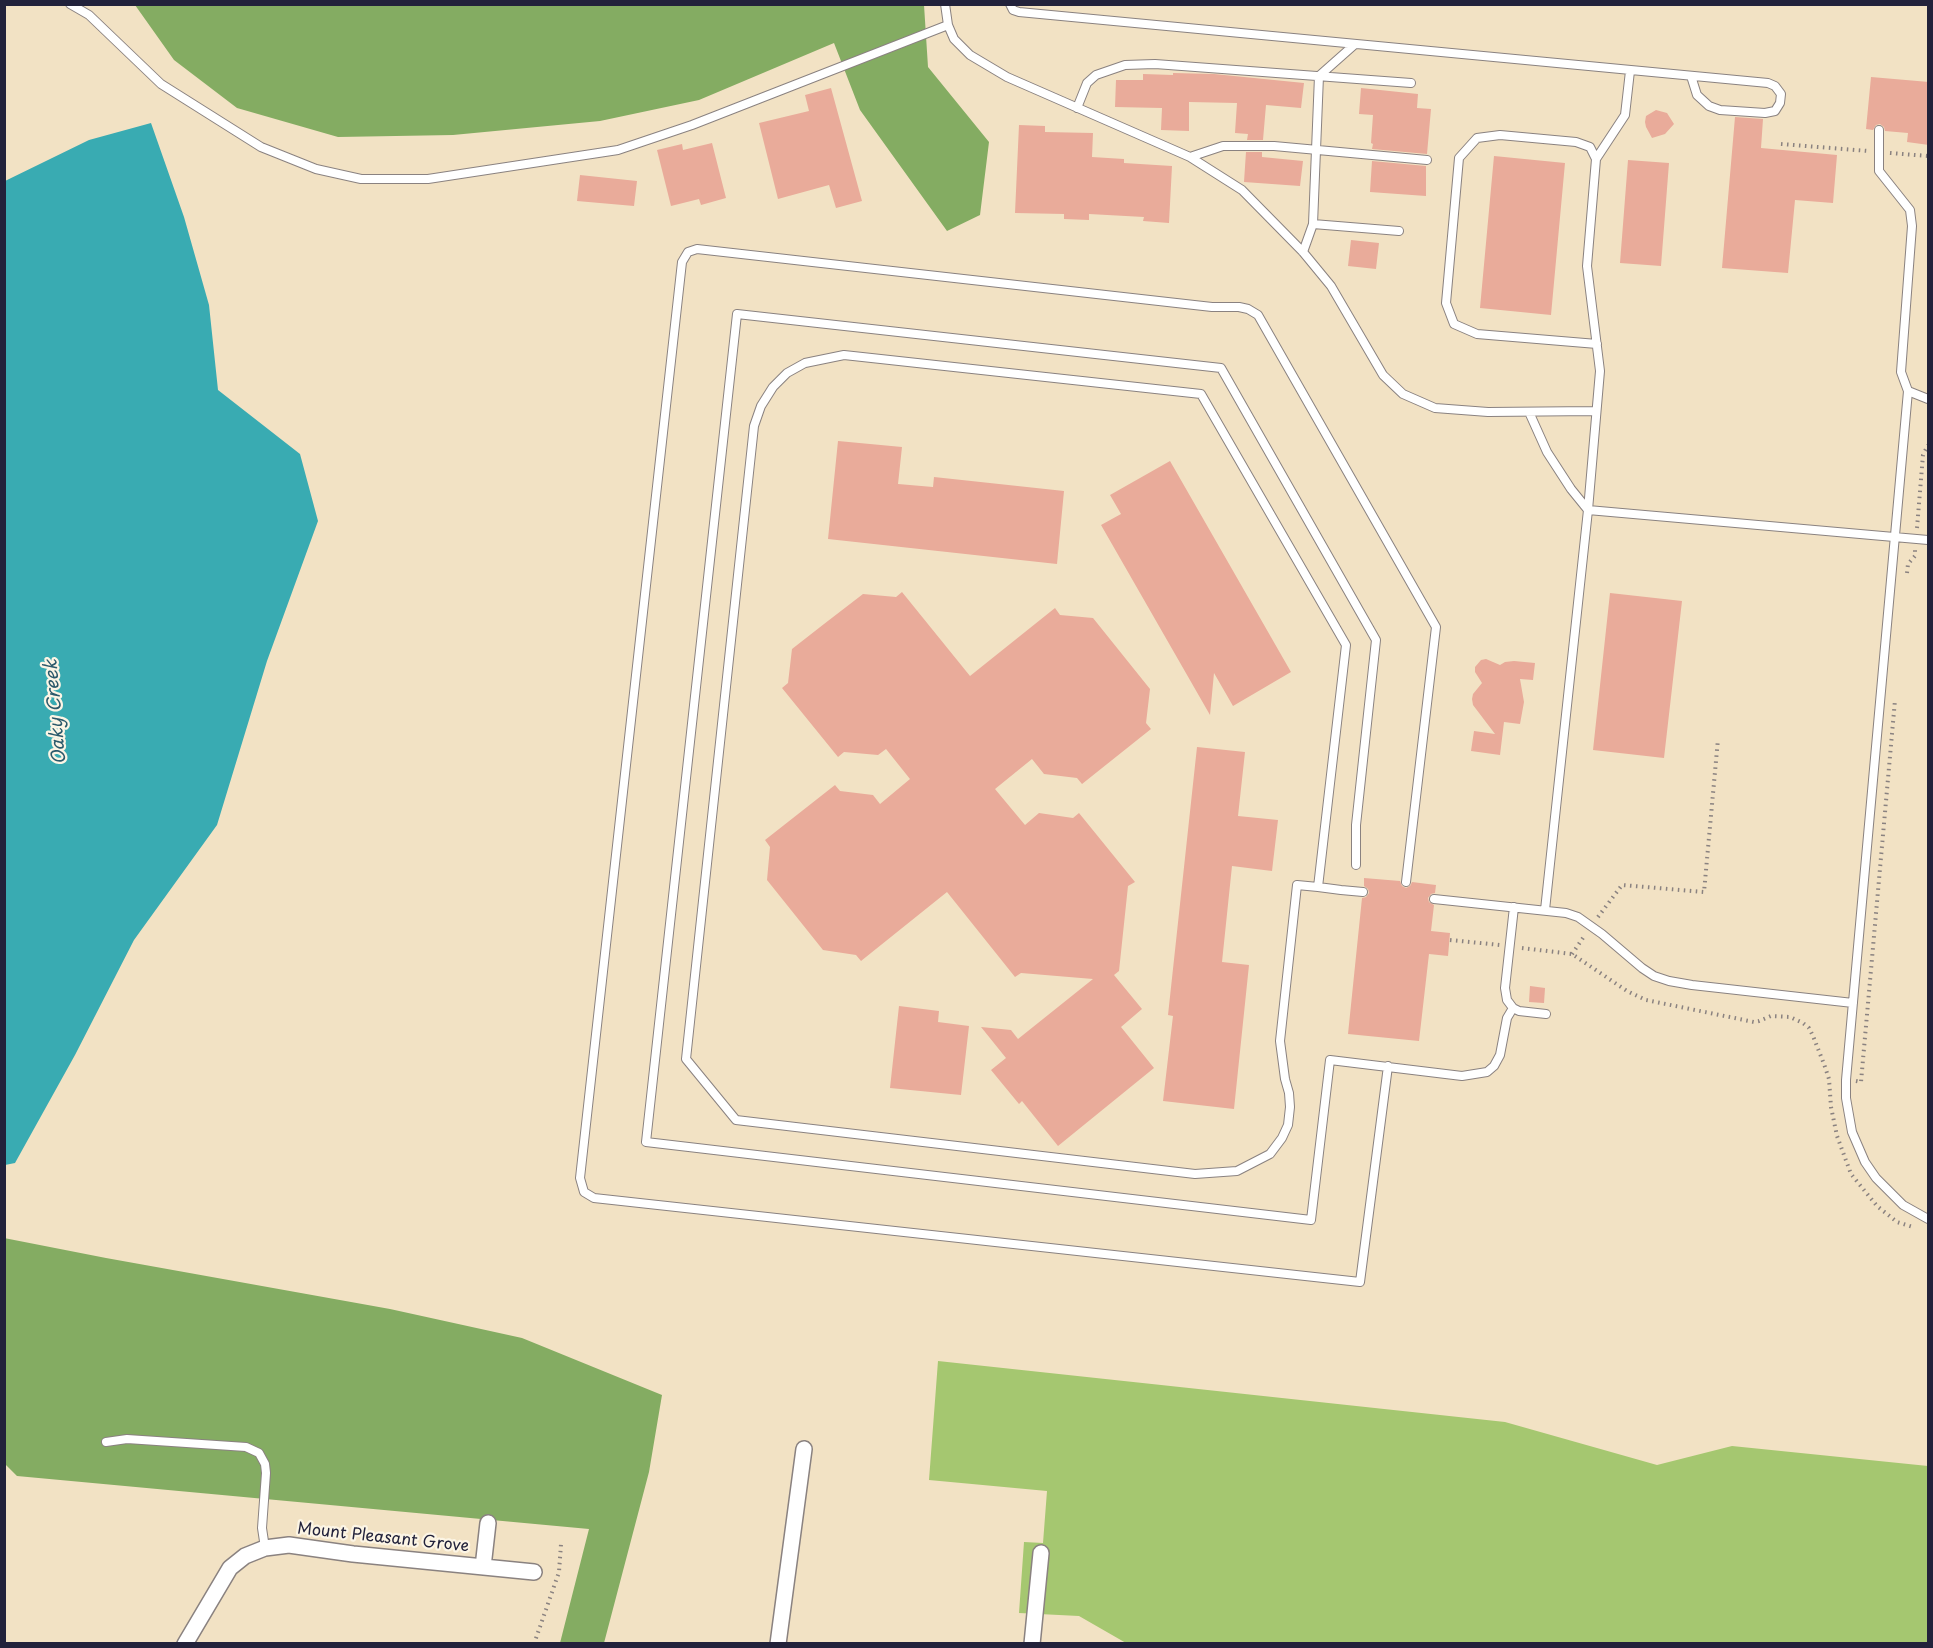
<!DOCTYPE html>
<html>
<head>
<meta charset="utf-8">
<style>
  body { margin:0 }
  #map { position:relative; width:1933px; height:1648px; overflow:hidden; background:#f2e2c4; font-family:"Playpen Sans",sans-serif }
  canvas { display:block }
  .frame { position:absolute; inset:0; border:6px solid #22223b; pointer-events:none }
</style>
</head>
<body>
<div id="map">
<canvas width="1933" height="1648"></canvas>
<div class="frame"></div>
</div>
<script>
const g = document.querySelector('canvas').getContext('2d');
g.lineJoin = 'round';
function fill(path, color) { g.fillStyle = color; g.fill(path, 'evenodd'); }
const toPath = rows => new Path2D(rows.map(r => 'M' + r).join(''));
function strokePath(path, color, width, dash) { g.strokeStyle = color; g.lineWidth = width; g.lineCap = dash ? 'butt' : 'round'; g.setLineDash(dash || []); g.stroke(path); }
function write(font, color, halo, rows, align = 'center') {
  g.font = font + ' "Playpen Sans",sans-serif'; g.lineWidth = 4.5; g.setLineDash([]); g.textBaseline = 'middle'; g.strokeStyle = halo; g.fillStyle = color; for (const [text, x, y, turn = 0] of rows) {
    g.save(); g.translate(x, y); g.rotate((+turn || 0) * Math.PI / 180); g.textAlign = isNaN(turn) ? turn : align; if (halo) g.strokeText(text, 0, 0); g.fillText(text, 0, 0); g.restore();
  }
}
fill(toPath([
  [938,1361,1505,1422,1657,1465,1732,1446,1928,1466,1928,1643,1126,1643,1079,1616,1019,1613,1024,1542,1043,1543,1047,1491,929,1480]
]), '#a5c770');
fill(toPath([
  [135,5,924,5,928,67,989,142,980,215,947,231,860,110,834,43,699,100,600,121,453,135,338,137,237,108,174,60],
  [4,1238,106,1258,390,1309,522,1338,662,1395,649,1472,604,1643,560,1643,589,1529,17,1476,5,1464]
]), '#84ac62');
fill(toPath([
  [151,123,184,217,209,305,218,390,300,454,318,521,267,661,217,825,134,940,75,1055,15,1163,5,1165,5,181,89,140]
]), '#39abb2');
fill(toPath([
  [1173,73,1214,74,1304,83,1301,108,1266,105,1263,140,1247,140,1248,134,1235,133,1237,103,1189,102,1189,131,1161,130,1162,108,1115,107,1116,80,1143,80,1143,74,1173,75],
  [1871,77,1929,82,1929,145,1907,142,1908,133,1885,131,1884,127,1880,124,1876,125,1873,130,1866,129],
  [831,88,862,201,836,208,829,185,778,199,759,123,809,111,805,95],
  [1361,88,1418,94,1417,108,1431,109,1427,154,1372,149,1373,144,1371,143,1373,115,1359,114],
  [1656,110,1667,113,1674,124,1665,134,1652,138,1646,127,1645,122,1646,116],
  [1735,117,1763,119,1761,148,1837,155,1833,203,1795,200,1788,273,1722,268],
  [1019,125,1045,126,1045,132,1093,133,1092,157,1124,159,1124,163,1172,166,1169,223,1143,221,1144,217,1089,214,1089,220,1064,219,1064,214,1015,213],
  [712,143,726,198,701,205,699,199,671,206,657,150,682,144,683,150],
  [1246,152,1262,152,1262,157,1303,161,1300,186,1244,182],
  [1494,156,1565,163,1551,315,1480,308],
  [1628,160,1669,163,1661,266,1620,263],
  [1372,161,1426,166,1426,196,1370,192],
  [580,175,637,181,634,206,577,201],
  [1351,240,1379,243,1376,269,1348,266],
  [838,441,902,447,898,484,933,487,934,477,1064,491,1057,564,828,539],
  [1170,461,1291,672,1233,706,1214,673,1210,715,1101,525,1121,514,1110,495],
  [902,592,970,676,1055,608,1060,615,1093,618,1150,689,1146,723,1151,729,1082,784,1077,778,1044,774,1032,759,995,789,1025,825,1039,813,1073,818,1079,813,1135,882,1128,886,1119,971,1114,975,1142,1009,1121,1027,1154,1068,1058,1146,1022,1101,1019,1104,991,1070,1006,1058,981,1027,1011,1030,1018,1039,1093,979,1021,973,1015,977,947,892,861,961,856,955,823,950,767,880,770,847,765,840,835,785,840,791,873,795,880,804,910,779,886,749,878,755,844,752,838,757,782,688,788,683,792,649,824,624,863,594,896,597],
  [1610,593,1682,601,1664,758,1593,750],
  [1486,659,1500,665,1505,662,1514,661,1535,663,1533,680,1520,679,1524,702,1520,724,1504,722,1500,755,1471,751,1474,731,1495,734,1473,705,1472,699,1473,694,1482,683,1475,672,1475,667,1481,660],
  [1197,747,1245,752,1238,816,1278,820,1272,871,1232,866,1222,962,1249,965,1234,1109,1163,1101,1173,1016,1168,1015],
  [1364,878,1400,881,1402,886,1406,888,1410,886,1412,882,1436,885,1435,893,1431,894,1428,898,1429,902,1434,905,1431,931,1450,933,1448,956,1429,954,1419,1041,1348,1034,1362,898,1366,897,1369,893,1368,889,1364,886],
  [1530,986,1545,988,1544,1003,1529,1002],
  [899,1006,939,1011,938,1022,969,1026,961,1095,890,1088]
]), '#e9ab9a');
const lane = toPath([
  [70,4,89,15,161,84,261,147,316,169,361,179,428,179,618,150,692,125,948,25],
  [945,4,948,25,954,39,970,55,1007,77,1190,157,1242,190,1303,252,1331,286,1383,375,1403,394,1435,408,1488,412,1596,411],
  [1010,4,1013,10,1019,12,1768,83,1775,86,1781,94,1780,103,1775,111,1765,113,1720,110,1709,106,1697,95,1691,76],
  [1077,108,1087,83,1096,75,1125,65,1155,64,1411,83],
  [1879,130,1879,171,1910,210,1912,226,1901,372,1908,391,1846,1080,1846,1098,1852,1132,1865,1162,1876,1178,1903,1205,1928,1219],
  [1190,157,1223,146,1274,146,1427,160],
  [1596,159,1590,147,1576,142,1500,135,1477,138,1459,158,1446,303,1454,324,1477,334,1597,344],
  [1313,224,1399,231],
  [1303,252,1313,224,1319,76,1354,45],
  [1908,391,1928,399],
  [1529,412,1547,452,1571,489,1588,510,1928,540],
  [1356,865,1356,825,1376,640,1221,368,737,314,646,1142,1311,1220,1330,1060,1462,1076,1487,1072,1494,1066,1500,1055,1507,1018,1513,1008],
  [1318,887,1346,645,1201,394,844,355,805,363,787,373,773,387,761,406,754,426,686,1059,736,1120,1195,1174,1237,1171,1270,1154,1282,1138,1288,1125,1290,1107,1289,1093,1285,1079,1280,1041,1297,885,1318,887,1341,890,1363,892],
  [1434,899,1566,913,1578,917,1602,934,1642,968,1654,976,1669,981,1692,985,1853,1003],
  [1514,907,1505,988,1507,1000,1513,1008,1519,1011,1546,1014],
  [1545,910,1588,510,1600,371,1587,266,1596,159,1625,115,1630,71],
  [1388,1066,1360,1282,594,1198,584,1192,580,1178,682,262,688,252,697,249,1212,307,1239,307,1248,309,1258,315,1436,627,1406,882],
  [106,1442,127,1439,246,1447,259,1453,265,1464,266,1473,262,1528,265,1548]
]);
const street = toPath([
  [483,1567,488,1523],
  [185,1644,230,1568,245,1556,265,1548,289,1545,353,1554,534,1572],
  [778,1644,804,1449],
  [1032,1644,1041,1553]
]);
strokePath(lane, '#8a8280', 10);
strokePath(street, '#8a8280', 18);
strokePath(toPath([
  [1781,144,1868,151],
  [1890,153,1928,156],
  [1917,528,1923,455,1928,445],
  [1907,573,1908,564,1915,556,1915,550],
  [1598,917,1622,885,1704,892,1718,739],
  [1450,940,1500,945],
  [1522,948,1572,954,1627,991,1646,1000,1754,1022,1759,1021,1771,1016,1790,1017,1803,1023,1809,1028,1813,1036,1824,1064,1829,1079,1831,1107,1837,1136,1851,1174,1877,1206,1897,1222,1913,1227],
  [1572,954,1585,935],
  [1856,1081,1861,1082,1895,700],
  [534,1644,559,1572,561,1544]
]), '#8a8280', 4, [1.5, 4.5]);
strokePath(lane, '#fff', 8);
strokePath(street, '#fff', 15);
write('16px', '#22223b', '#fcf5e5', [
  ["Mount Pleasant Grove",383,1538,6]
]);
write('italic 18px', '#2b596b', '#fcf5e5', [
  ["Oaky Creek",56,712,-95]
]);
</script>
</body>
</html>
